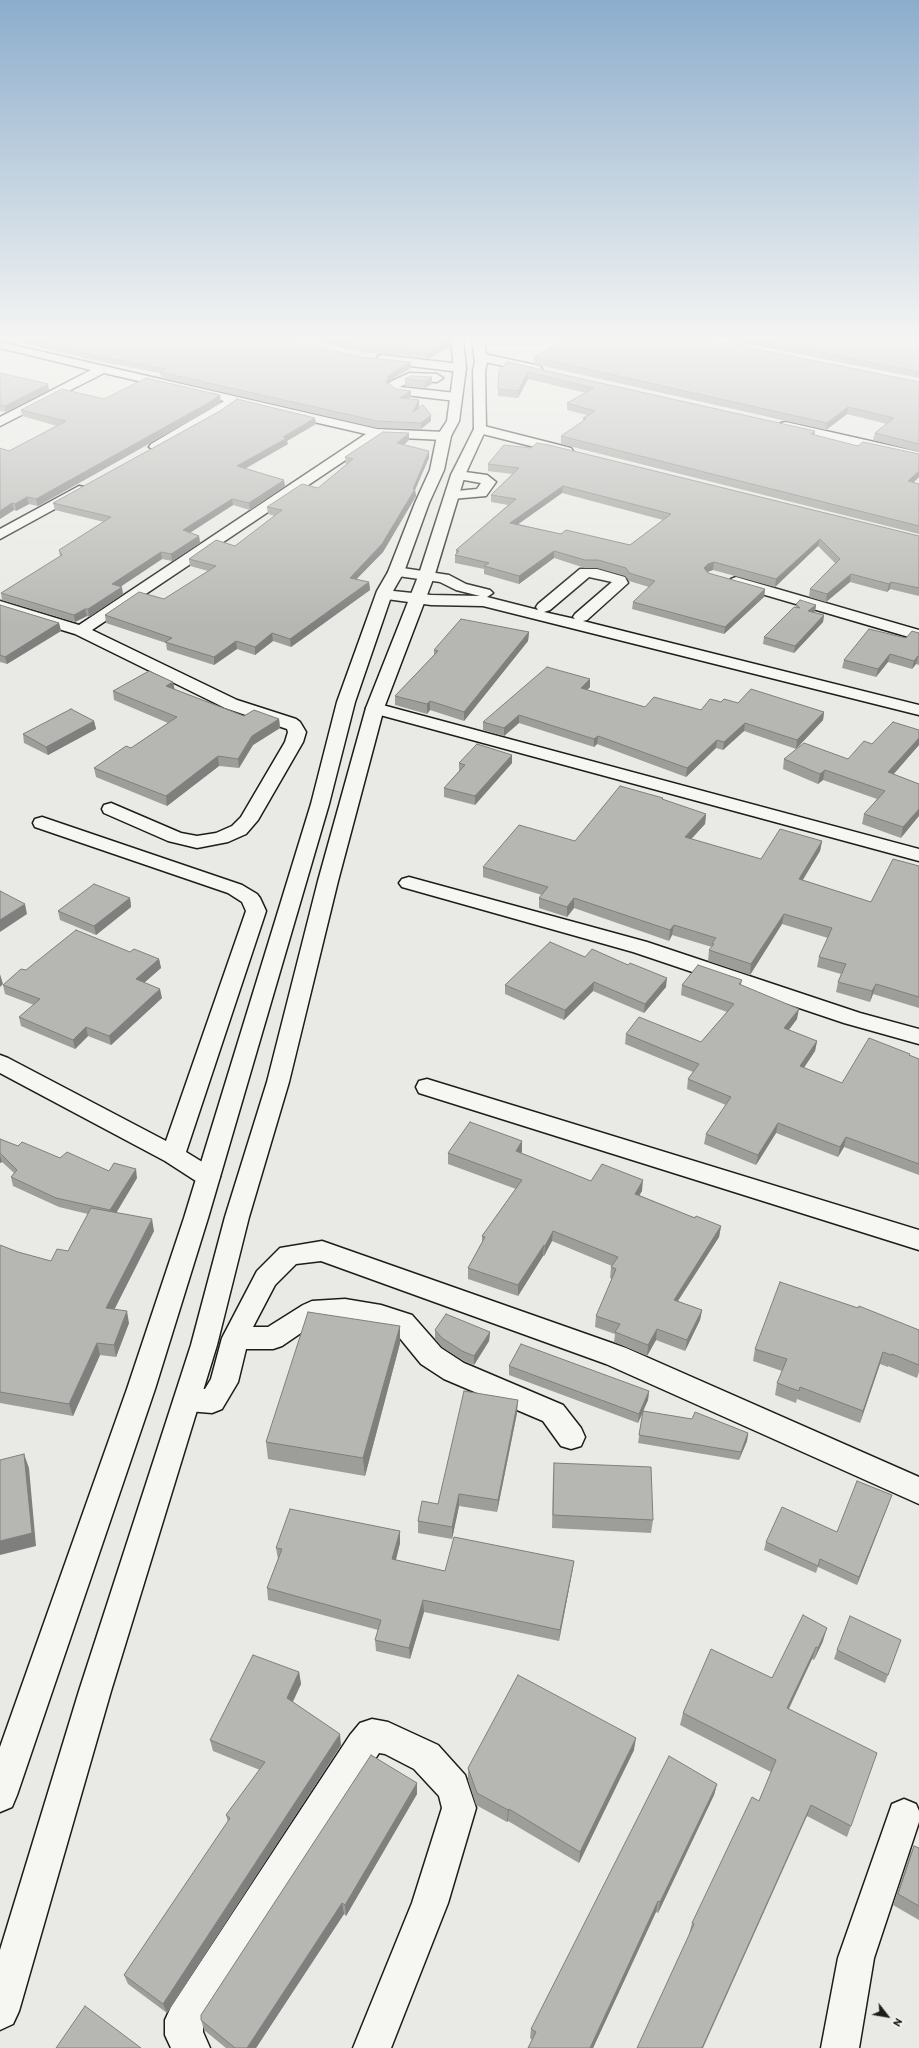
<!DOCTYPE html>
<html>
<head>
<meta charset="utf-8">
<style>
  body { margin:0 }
  #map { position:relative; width:919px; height:2048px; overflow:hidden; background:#e9e9e5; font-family:Itim,sans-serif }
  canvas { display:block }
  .north { position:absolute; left:867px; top:1996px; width:40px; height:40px; -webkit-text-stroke:3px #f6f6f2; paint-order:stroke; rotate:121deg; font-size:11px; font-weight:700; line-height:16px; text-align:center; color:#1c1c1c }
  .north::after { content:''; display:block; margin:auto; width:14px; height:18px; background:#1c1c1c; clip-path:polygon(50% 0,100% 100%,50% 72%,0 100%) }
</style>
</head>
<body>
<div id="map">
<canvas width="919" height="2048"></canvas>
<div class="north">N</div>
</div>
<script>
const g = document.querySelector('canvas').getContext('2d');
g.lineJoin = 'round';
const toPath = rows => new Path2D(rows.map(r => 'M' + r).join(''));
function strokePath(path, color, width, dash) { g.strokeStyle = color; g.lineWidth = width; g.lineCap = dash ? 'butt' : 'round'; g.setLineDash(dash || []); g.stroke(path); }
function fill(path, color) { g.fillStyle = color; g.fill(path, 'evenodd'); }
const minor = toPath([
  [732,340,746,340,735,348,727,348,725,346,732,340],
  [0,342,377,429,444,432,451,436,444,440,380,437,92,630,237,700,296,719,300,722,306,732,303,742,258,820,246,834,228,842,197,848,168,841,104,813,102,809,104,805,111,803,181,833,197,836,216,833,232,826,241,817,285,742,288,732,287,729,225,708,75,634,0,611,0,601,79,625,366,434,236,404,156,451,149,447,151,444,224,401,104,373,0,426,0,417,91,370,0,348,0,342],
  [480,353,540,366,542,369,536,373,476,360,474,357,476,354,480,353],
  [382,355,460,364,466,368,460,372,378,362,376,359,378,356,382,355],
  [409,373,437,374,443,378,437,382,411,381,400,387,456,393,462,397,456,401,397,394,389,390,387,387,390,382,409,373],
  [786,422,919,452,919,460,781,429,780,426,781,423,786,422],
  [480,425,571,448,573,451,566,455,475,432,474,429,475,426,480,425],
  [458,471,487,475,496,482,486,496,452,499,447,498,445,495,447,492,477,489,481,483,453,478,451,475,453,472,458,471],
  [79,486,84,487,86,490,84,493,0,539,0,529,79,486],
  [396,567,449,575,466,584,490,590,493,593,487,597,538,610,536,607,538,604,580,569,597,569,625,577,628,583,587,620,583,621,919,705,919,715,483,606,431,605,379,598,376,595,379,592,384,590,431,595,480,596,456,590,440,582,391,575,388,572,391,569,396,567],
  [589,577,612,582,575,614,573,617,575,619,544,612,550,610,589,577],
  [736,577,919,630,919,640,731,585,728,582,731,579,736,577],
  [375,703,919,849,919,861,369,712,366,708,369,704,375,703],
  [42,817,242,885,257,894,260,898,266,911,186,1152,217,1171,220,1177,217,1183,208,1186,199,1183,165,1161,0,1073,0,1055,8,1058,166,1141,246,911,242,902,228,893,35,827,33,823,35,819,42,817],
  [409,877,647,942,860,1013,919,1029,919,1044,844,1023,633,952,402,887,399,883,402,879,409,877],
  [427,1079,919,1230,919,1250,419,1093,416,1087,419,1081,427,1079],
  [322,1241,626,1348,919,1477,919,1504,606,1364,321,1261,296,1264,275,1285,253,1327,268,1327,303,1305,312,1301,345,1299,381,1305,412,1315,441,1348,464,1363,563,1405,581,1428,585,1437,581,1446,571,1449,561,1446,543,1421,444,1379,421,1364,394,1331,345,1321,317,1322,282,1346,273,1349,246,1349,238,1382,222,1409,212,1413,188,1411,178,1407,174,1399,178,1391,188,1387,205,1389,211,1379,222,1338,257,1271,280,1248,322,1241],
  [372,1719,388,1722,438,1745,465,1775,476,1808,448,1903,391,2048,353,2048,412,1903,442,1808,439,1796,414,1769,385,1754,379,1753,203,2025,203,2032,210,2048,171,2048,165,2035,165,2020,171,2007,350,1735,360,1723,372,1719],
  [904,1799,916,1804,919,1811,919,1822,874,1958,859,2048,821,2048,838,1958,892,1804,904,1799]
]);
const major = toPath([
  [451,340,463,340,466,368,459,421,451,436,444,470,429,503,404,572,393,591,355,702,329,804,208,1218,155,1389,17,1795,12,1807,0,1812,0,1747,127,1389,184,1218,311,804,337,702,377,591,388,572,415,503,430,470,437,436,447,421,454,368,451,340],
  [472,340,484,340,487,362,485,371,486,429,465,475,435,574,384,708,338,881,289,1082,249,1217,217,1345,111,1691,19,2011,13,2024,0,2030,0,1950,79,1691,191,1345,225,1217,267,1082,318,881,366,708,419,574,451,475,474,429,473,371,475,362,472,340]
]);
strokePath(minor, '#1c1c1c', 3);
strokePath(major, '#1c1c1c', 3);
fill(minor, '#f6f6f2');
fill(major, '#f6f6f2');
fill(toPath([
  [0,340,291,340,360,357,411,362,411,368,389,381,388,384,396,389,411,391,411,397,408,399,419,400,419,406,417,409,431,421,421,429,377,428,161,378,160,373,92,360,13,341,10,343,0,341],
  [309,340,450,340,450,346,428,359,361,352],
  [727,340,919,340,919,378],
  [534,357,919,382,919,452,873,440,875,433,887,424,847,414,826,430,534,364],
  [507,362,858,446,919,477,913,483,919,484,919,534,561,444,561,436,583,421,583,418,587,415,567,410,567,403,586,393,528,379,518,398,498,396,498,389],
  [0,373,49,390,6,412,0,411],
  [432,377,432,384,425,388,405,386,405,379],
  [104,399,221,402,211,409,38,506,29,504,16,511,14,510,0,519,0,448,9,451,57,426,22,416,21,410],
  [316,424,287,441,288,444,245,469,285,486,250,510,233,505,190,533,199,536,200,543,172,561,162,559,120,587,123,594,89,617,87,616,75,622,2,600,1,593,60,556,59,550,104,522,55,510,53,503],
  [409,440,404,445,429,458,415,490,416,496,383,552,356,579,369,582,370,590,291,647,273,641,255,655,237,649,214,665,167,650,166,643,106,623,105,615,164,599,208,571,190,566,189,559,235,546,275,516,268,514,267,507,318,488,346,465,345,457],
  [504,445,919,536,919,596,890,589,887,592,850,582,826,602,809,597,810,589,835,563,818,546,775,587,713,570,708,572,708,573,765,589,764,597,724,634,632,609,633,602,649,587,629,581,625,576,597,568,585,568,554,558,519,584,484,574,484,569,455,563,455,555,456,554,456,550,508,505,491,502,491,495,512,474,488,471,488,464],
  [562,493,663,520,630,545,561,534,518,524],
  [796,604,816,605,815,611,814,612,824,615,823,622,794,653,763,644,764,637,796,607],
  [0,605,59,623,61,631,7,664,0,662],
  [529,632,528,641,464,721,430,710,427,714,395,705,395,696,434,655,434,650],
  [919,633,919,665,916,664,912,669,888,662,876,677,842,668,844,660,906,638],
  [590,679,590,687,587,690,645,707,701,710,721,702,738,703,824,712,823,720,796,749,744,731,723,750,716,748,686,777,597,744,594,747,519,723,504,736,483,730,483,722],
  [173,682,174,689,244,716,279,719,280,728,253,745,239,768,219,766,167,806,96,777,94,768,131,748,168,723,114,700,113,691],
  [94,721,96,729,48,755,24,743,23,734],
  [919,730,919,745,893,774,919,784,901,838,862,824,864,814,877,799,823,780,818,784,783,769,784,759,848,759,872,744],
  [512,755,512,763,475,805,444,797,444,788,459,771,459,763],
  [663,800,706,814,705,824,691,839,761,859,822,841,820,851,803,880,871,902,919,866,919,1008,873,994,870,1002,836,992,838,982,841,974,817,967,819,957,828,938,782,924,750,975,708,961,709,950,712,947,672,935,669,941,574,908,567,917,539,908,539,898,542,895,483,877,483,867,575,841],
  [130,898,131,907,96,935,60,920,58,911],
  [130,952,159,959,161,968,144,983,162,998,111,1045,88,1036,75,1049,21,1026,19,1017,34,1005,5,994,3,985,26,970],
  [585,957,666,987,644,1013,593,991,564,1020,505,994,505,985],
  [742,980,741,985,797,1019,789,1030,817,1041,815,1051,804,1068,842,1083,910,1054,910,1056,919,1059,919,1175,844,1147,838,1157,776,1133,756,1165,704,1144,706,1134,726,1105,687,1089,688,1079,693,1072,625,1044,626,1034,701,1042,727,1012,681,995,682,985],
  [0,1139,18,1146,60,1158,109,1171,137,1178,116,1213,154,1231,114,1310,129,1323,116,1357,100,1355,73,1416,0,1403,0,1245,18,1252,51,1261,68,1251,88,1214,59,1207,13,1186,11,1177,14,1173,2,1162,0,1163],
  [522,1152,521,1153,591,1181,642,1191,639,1195,695,1218,721,1226,719,1237,678,1301,702,1310,700,1320,685,1351,656,1340,647,1356,614,1342,615,1334,595,1327,596,1316,612,1279,610,1278,611,1267,612,1266,552,1241,544,1256,543,1256,518,1296,468,1279,468,1268,482,1242,482,1236,516,1189,448,1164,448,1153],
  [400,1326,400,1343,365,1476,268,1459,266,1442],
  [435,1330,490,1332,489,1341,474,1365,462,1360,442,1347,435,1339],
  [919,1330,919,1372,917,1378,888,1366,888,1367,880,1364,860,1423,797,1399,796,1403,775,1395,777,1383,782,1371,753,1361,755,1349],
  [509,1366,649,1391,648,1400,643,1411,748,1433,747,1441,739,1460,638,1443,643,1412,638,1423,509,1375],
  [517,1413,497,1512,459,1506,452,1539,418,1533,418,1521,438,1504],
  [554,1463,653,1520,651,1533,552,1528,553,1476],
  [889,1503,857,1585,818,1567,816,1573,764,1550,766,1542,837,1532],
  [400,1531,400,1543,396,1560,445,1571,574,1561,572,1573,559,1641,424,1612,410,1659,376,1651,375,1640,378,1630,268,1600,267,1588,278,1559,276,1548],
  [901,1640,885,1683,834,1659,837,1650],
  [823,1641,814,1660,812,1659,789,1709,851,1826,847,1837,807,1816,689,1934,692,1923,759,1801,771,1772,680,1725,683,1713,772,1678],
  [299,1672,301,1684,293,1702,341,1745,167,2013,128,1984,124,1975,228,1822,226,1815,260,1770,213,1751,210,1740],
  [634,1750,579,1863,508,1821,507,1822,476,1805,468,1780,468,1768],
  [417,1783,417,1794,346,1916,344,1914,256,2048,226,2048,204,2030,201,2020],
  [717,1784,714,1795,658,1913,656,1912,593,2048,528,2048,532,2040,530,2038,531,2029],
  [914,1846,919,1848,919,1847,919,1920,893,1905,909,1857]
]), '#9d9d9a');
fill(toPath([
  [9,340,13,340,13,341,10,343],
  [450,340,450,346,428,359,428,353],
  [411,362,411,368,389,381,386,388,386,382,389,375],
  [528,372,528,379,518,398,518,391],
  [432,377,432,384,425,388,425,381],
  [48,384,49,390,6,412,5,406],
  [411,391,411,397,400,404,400,398],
  [220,395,221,402,211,409,38,506,36,499],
  [419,400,419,406,413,418,413,412],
  [848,407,847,414,826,430,827,423],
  [431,415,431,421,421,429,421,423],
  [315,418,316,424,287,441,288,444,237,473,237,466,283,437],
  [815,431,814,438,811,434],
  [409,433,409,440,397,450,397,443],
  [429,451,429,458,415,490,416,496,383,552,350,586,350,578,413,489],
  [919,471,919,477,906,489,908,481],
  [284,480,285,486,250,510,249,503],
  [563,486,562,493,510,530,510,523],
  [27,497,29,504,16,511,15,504],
  [232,499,233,505,183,537,183,530],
  [12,503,14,510,0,519,0,511],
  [199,536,200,543,172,561,171,554],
  [820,539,818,546,775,587,776,579],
  [554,551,554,558,519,584,519,576],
  [161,552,162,559,114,591,112,584],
  [714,562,713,570,707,572,704,568,708,564],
  [851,574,850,582,826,602,827,594],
  [369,582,370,590,291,647,290,639],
  [891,582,890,589,887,592,889,584],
  [122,587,123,594,89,617,88,609],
  [765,589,764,597,724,634,725,627],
  [816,605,815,611,807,618,808,611],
  [85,609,87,616,75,622,74,615],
  [824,615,823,622,794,653,795,646],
  [59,623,61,631,7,664,5,657],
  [529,632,528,641,464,721,464,712],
  [272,633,273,641,255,655,255,647],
  [236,641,237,649,214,665,214,657],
  [890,654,888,662,876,677,878,669],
  [918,656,916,664,912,669,914,661],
  [590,679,590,687,581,696,581,688],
  [173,682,175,691,166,686],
  [430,701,430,710,427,714,427,704],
  [824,712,823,720,796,749,797,740],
  [519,715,519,723,504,736,504,728],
  [279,719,280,728,253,745,239,768,238,759,252,736],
  [94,721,96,729,48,755,46,747],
  [745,723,744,731,723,750,724,742],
  [598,736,597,744,594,747,594,739],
  [919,738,919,745,886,783,888,772],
  [717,740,716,748,686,777,687,768],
  [512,755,512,763,475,805,475,796],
  [218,756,219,766,167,806,166,796],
  [825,770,823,780,818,784,820,774],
  [919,809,919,816,901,838,903,827],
  [706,814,705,824,684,847,685,837],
  [822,841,820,851,797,889,799,879],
  [130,898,131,907,96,935,94,926],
  [574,898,574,908,567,917,567,907],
  [25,904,27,914,0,932,0,920],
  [784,914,782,924,750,975,751,964],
  [674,925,672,935,669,941,670,930],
  [159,959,161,968,138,988,136,979],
  [0,974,3,984,0,987],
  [667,978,666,987,644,1013,645,1004],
  [594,982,593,991,564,1020,565,1010],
  [876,984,873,994,870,1002,872,991],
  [160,989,162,998,111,1045,109,1036],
  [799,1009,797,1019,782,1038,784,1028],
  [86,1027,88,1036,75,1049,73,1040],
  [817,1041,815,1051,798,1076,800,1066],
  [778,1123,776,1133,756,1165,758,1155],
  [846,1137,844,1147,838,1157,840,1147],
  [522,1141,522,1152,516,1162,516,1151],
  [0,1155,2,1162,0,1163],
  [136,1169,137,1178,112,1220,110,1210],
  [643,1180,642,1191,634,1204,635,1194],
  [152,1219,154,1231,109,1320,106,1308],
  [721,1226,719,1237,672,1310,674,1300],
  [553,1231,552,1241,544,1256,545,1246],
  [544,1245,543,1256,518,1296,518,1285],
  [702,1310,700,1320,685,1351,687,1340],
  [127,1311,129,1323,116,1357,114,1345],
  [400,1326,400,1343,365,1476,363,1458],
  [657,1329,656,1340,647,1356,648,1345],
  [490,1332,489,1341,474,1365,474,1356],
  [97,1343,100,1355,73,1416,69,1404],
  [883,1352,880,1364,860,1423,863,1411],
  [649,1391,648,1400,638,1423,639,1414],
  [518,1400,517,1413,497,1512,498,1500],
  [748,1433,747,1441,739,1460,741,1452],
  [24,1454,29,1468,36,1546,0,1555,0,1541],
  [459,1494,459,1506,452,1539,452,1527],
  [892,1495,889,1503,857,1585,859,1577],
  [400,1531,400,1543,393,1570,392,1559],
  [574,1561,572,1573,559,1641,560,1630],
  [423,1600,424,1612,410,1659,409,1648],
  [827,1628,823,1641,814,1660,818,1648],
  [816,1647,812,1659,783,1720,787,1708],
  [299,1672,301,1684,289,1709,287,1698],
  [340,1734,341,1745,167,2013,163,2004],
  [636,1738,634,1750,579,1863,580,1852],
  [417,1783,417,1794,346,1916,345,1905],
  [717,1784,714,1795,658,1913,660,1902],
  [811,1805,807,1816,703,2048,702,2048],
  [509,1809,508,1821,507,1822,508,1810],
  [658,1901,656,1912,593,2048,590,2048],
  [342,1903,344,1914,256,2048,247,2048]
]), '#7f7f7d');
const building = toPath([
  [30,340,291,340,360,357,411,362,389,375,386,382,396,389,411,391,400,398,419,400,413,412,423,405,431,415,421,423,377,421,160,372,166,369,91,355,30,340],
  [335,340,450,340,428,353,361,346,335,340],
  [565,340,713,340,919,382,919,444,875,433,894,418,848,407,827,423,534,357,565,340],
  [761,340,919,340,919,372,761,340],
  [507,362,815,431,811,434,858,446,863,442,919,454,919,471,908,481,919,484,919,526,561,436,586,419,583,418,595,411,567,403,594,388,528,372,518,391,498,389,499,371,507,362],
  [0,373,48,384,5,406,0,405,0,373],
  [411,376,432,377,425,381,405,379,411,376],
  [146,378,220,395,210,402,36,499,27,497,15,504,12,503,0,511,0,448,9,451,66,421,21,410,62,389,104,399,146,378],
  [237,399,315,418,283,437,287,438,237,466,284,480,249,503,232,499,183,530,199,536,171,554,161,552,112,584,122,587,88,609,85,609,74,615,1,593,62,555,59,550,111,517,53,503,220,411,237,399],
  [383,432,409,433,397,443,429,451,413,489,415,489,382,544,350,578,369,582,290,639,272,633,255,647,236,641,214,657,165,642,172,638,105,615,139,592,164,599,216,566,189,559,216,540,235,546,282,510,267,507,302,484,318,488,353,459,345,457,383,432],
  [537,443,549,445,919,536,919,588,891,582,889,584,851,574,827,594,810,589,840,559,820,539,776,579,714,562,708,564,704,568,708,573,765,589,725,627,633,602,655,581,629,573,626,568,598,560,585,560,554,551,519,576,484,566,489,563,455,555,459,551,456,550,516,499,491,495,519,468,488,464,504,445,531,448,537,443],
  [563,486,671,514,630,545,566,530,561,534,510,523,563,486],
  [800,600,816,605,808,611,824,615,795,646,764,637,794,607,800,608,796,604,800,600],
  [0,605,59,623,5,657,0,655,0,605],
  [461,619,529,632,464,712,430,701,427,704,395,696,438,651,434,650,461,619],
  [869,629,906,638,912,631,919,633,919,656,918,656,914,661,890,654,878,669,844,660,869,629],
  [547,667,590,679,581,688,645,707,654,697,701,710,710,699,721,702,724,699,738,703,751,689,824,712,797,740,745,723,724,742,717,740,687,768,598,736,594,739,519,715,504,728,483,722,547,667],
  [149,671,173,682,166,686,244,716,254,710,279,719,252,736,238,759,218,756,166,796,94,768,126,746,131,748,177,717,113,691,149,671],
  [71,709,94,721,46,747,23,734,71,709],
  [893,722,919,730,919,738,888,772,919,784,919,809,903,827,864,814,885,791,825,770,820,774,784,759,804,743,848,759,864,741,872,744,893,722],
  [477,744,512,755,475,796,444,788,465,765,459,763,477,744],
  [620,786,663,798,662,799,706,814,685,837,761,859,780,829,822,841,799,879,871,902,893,859,919,866,919,997,876,984,872,991,838,982,846,964,819,957,832,928,784,914,751,964,709,950,714,944,712,943,716,938,674,925,670,930,574,898,567,907,539,898,548,887,483,867,519,825,575,841,620,786],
  [94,884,130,898,94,926,58,911,94,884],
  [0,891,25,904,0,920,0,891],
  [76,930,130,952,134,949,159,959,136,979,160,989,109,1036,86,1027,73,1040,19,1017,40,999,3,985,21,969,26,970,76,930],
  [550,942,585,957,592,949,628,965,630,963,667,978,645,1004,594,982,565,1010,505,985,550,942],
  [698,965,742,980,739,984,799,1009,784,1028,817,1041,800,1066,842,1083,869,1038,910,1054,909,1055,919,1059,919,1164,846,1137,840,1147,778,1123,758,1155,706,1134,731,1097,688,1079,699,1064,626,1034,639,1017,701,1042,734,1004,682,985,698,965],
  [470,1122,522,1141,516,1151,591,1181,602,1164,643,1180,635,1194,695,1218,696,1216,721,1226,674,1300,702,1310,687,1340,657,1329,648,1345,615,1332,620,1324,596,1316,616,1269,611,1267,618,1257,553,1231,545,1246,544,1245,518,1285,468,1268,485,1237,482,1236,522,1180,448,1153,470,1122],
  [0,1139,18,1146,22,1142,60,1158,67,1152,109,1171,114,1163,136,1169,110,1210,56,1198,11,1177,17,1170,0,1153,0,1139],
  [91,1208,152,1219,106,1308,127,1311,114,1345,97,1343,69,1404,0,1392,0,1245,18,1252,51,1261,57,1249,68,1251,91,1208],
  [780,1282,858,1308,859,1306,919,1330,919,1365,892,1354,891,1355,883,1352,863,1411,800,1387,799,1391,777,1383,787,1359,755,1349,780,1282],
  [308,1312,400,1326,363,1458,266,1442,308,1312],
  [446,1314,490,1332,474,1356,462,1351,442,1338,435,1330,446,1314],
  [521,1344,649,1391,639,1414,509,1366,521,1344],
  [464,1391,518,1400,498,1500,459,1494,452,1527,418,1521,422,1501,438,1504,464,1391],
  [643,1411,692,1419,695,1412,748,1433,741,1452,639,1435,643,1411],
  [24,1454,32,1533,0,1541,0,1460,24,1454],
  [554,1463,651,1467,653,1520,553,1515,554,1463],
  [857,1481,892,1495,859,1577,820,1559,818,1566,766,1542,782,1507,837,1532,857,1481],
  [290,1509,400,1531,392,1559,445,1571,454,1537,574,1561,560,1630,423,1600,409,1648,375,1640,381,1620,267,1588,282,1549,276,1548,290,1509],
  [803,1615,827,1628,818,1648,816,1647,787,1708,877,1753,851,1826,811,1805,702,2048,637,2048,694,1924,692,1923,752,1797,759,1801,776,1760,683,1713,711,1649,772,1678,803,1615],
  [850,1616,901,1640,888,1675,837,1650,850,1616],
  [253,1655,299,1672,287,1698,340,1734,163,2004,124,1975,230,1818,226,1815,265,1762,210,1740,253,1655],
  [518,1675,636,1738,580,1852,509,1809,508,1810,477,1793,468,1768,518,1675],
  [371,1755,417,1783,345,1905,342,1903,247,2048,235,2048,201,2020,201,2015,371,1755],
  [669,1756,717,1784,660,1902,658,1901,590,2048,528,2048,536,2032,531,2029,669,1756],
  [914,1846,919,1848,919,1906,898,1894,914,1846],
  [85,2006,141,2048,56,2048,85,2006]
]);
fill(building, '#b6b6b3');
strokePath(building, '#7f7f7d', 1);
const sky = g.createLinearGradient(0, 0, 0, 627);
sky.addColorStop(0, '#8cadcc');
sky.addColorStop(0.54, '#f5f5f3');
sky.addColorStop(1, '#f5f5f300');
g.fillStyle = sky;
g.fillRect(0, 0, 919, 627);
</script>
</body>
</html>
